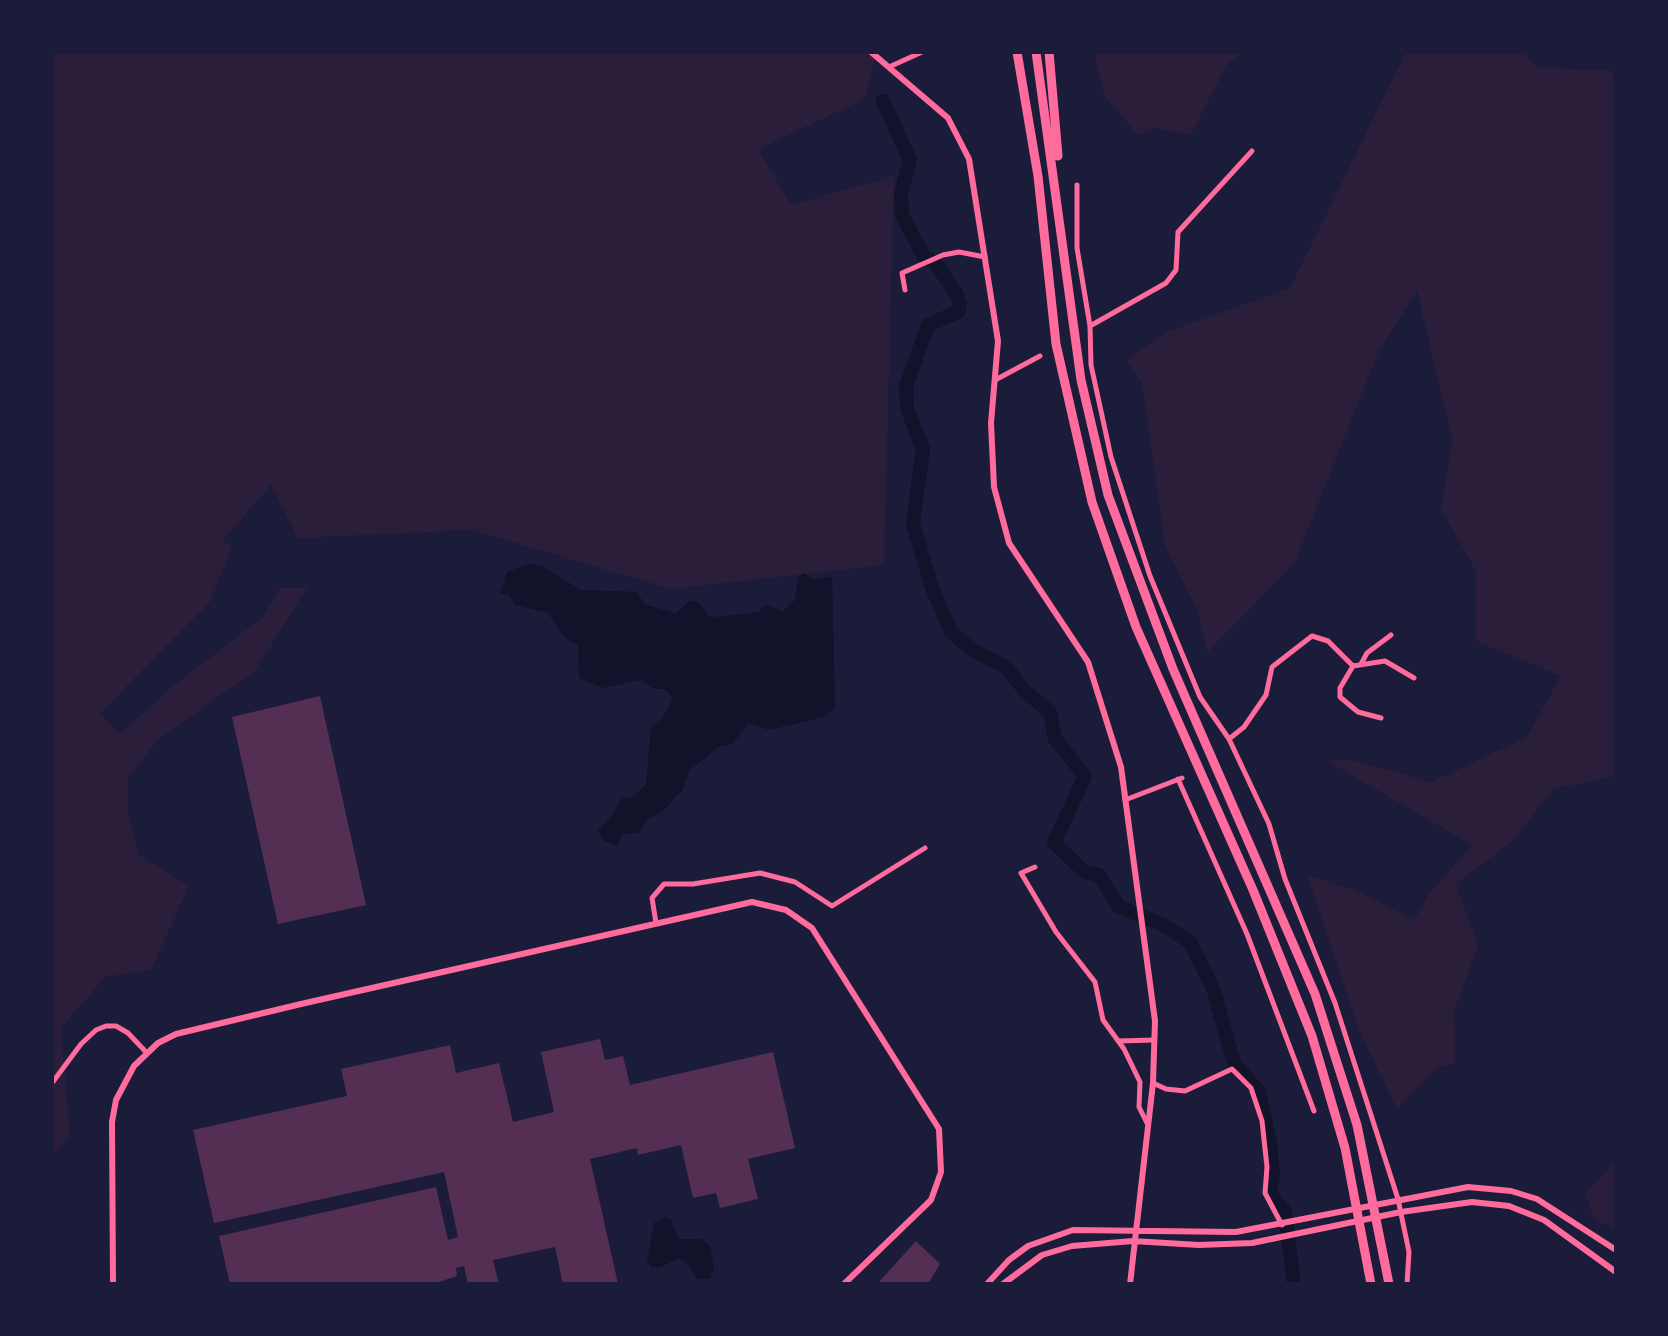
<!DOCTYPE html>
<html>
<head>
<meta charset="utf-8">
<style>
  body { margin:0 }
  #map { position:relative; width:1668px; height:1336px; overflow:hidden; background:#1b1b3a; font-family:Lora,serif }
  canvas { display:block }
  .frame { position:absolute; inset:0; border:54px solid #1b1b3a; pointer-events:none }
</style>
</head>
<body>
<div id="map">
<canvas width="1668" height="1336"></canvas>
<div class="frame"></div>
</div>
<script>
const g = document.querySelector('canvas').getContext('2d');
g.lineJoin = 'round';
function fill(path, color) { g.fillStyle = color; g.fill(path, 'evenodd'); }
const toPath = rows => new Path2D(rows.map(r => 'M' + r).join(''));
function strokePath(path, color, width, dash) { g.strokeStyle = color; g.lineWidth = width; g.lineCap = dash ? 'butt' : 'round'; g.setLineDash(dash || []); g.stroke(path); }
fill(toPath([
  [52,52,877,52,865,99,758,149,791,205,894,176,884,565,671,589,472,530,298,538,271,485,222,541,232,547,210,602,100,713,120,734,174,685,263,617,280,588,307,588,255,671,159,739,128,778,128,814,139,855,189,886,151,970,105,977,61,1028,70,1137,52,1155],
  [1094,52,1247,52,1227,64,1191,135,1155,128,1138,135,1104,96],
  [1406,52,1520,52,1540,68,1611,70,1616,81,1616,776,1553,789,1515,839,1456,884,1478,946,1454,1011,1455,1062,1433,1071,1397,1109,1362,1037,1307,875,1355,890,1414,920,1430,893,1472,845,1327,761,1347,759,1432,782,1527,737,1561,676,1476,641,1476,571,1441,509,1452,439,1417,291,1378,353,1294,564,1207,653,1198,611,1165,546,1142,382,1126,361,1164,333,1290,288],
  [1616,1162,1616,1230,1593,1218,1585,1192]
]), '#2a1e3b');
fill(toPath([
  [528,564,542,566,581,590,636,592,646,605,676,613,689,601,698,602,709,616,716,617,759,612,765,605,783,611,795,600,798,577,804,573,813,579,832,577,835,708,823,717,769,730,749,723,732,744,718,747,689,771,683,789,662,812,647,819,639,833,622,834,618,846,604,841,598,830,611,817,622,797,630,799,646,785,651,727,661,720,673,698,664,689,654,689,641,680,604,688,579,678,578,645,564,637,548,613,515,605,509,595,500,593,507,572],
  [664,1217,671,1220,679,1239,701,1239,710,1246,714,1268,710,1279,698,1279,685,1261,679,1258,659,1268,651,1267,647,1261,654,1223]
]), '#12122b');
strokePath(toPath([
  [883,101,910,160,901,194,902,215,923,255,936,264,957,295,960,304,958,312,928,325,906,386,907,408,923,449,913,523,931,585,951,632,973,650,1006,667,1026,692,1050,712,1055,739,1085,776,1054,843,1085,872,1099,875,1119,907,1162,924,1190,942,1213,988,1234,1063,1259,1092,1270,1143,1273,1175,1270,1194,1285,1212,1294,1284]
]), '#12122b', 14);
fill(toPath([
  [320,696,366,905,278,924,232,717],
  [600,1039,605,1060,623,1056,630,1085,773,1052,795,1148,748,1159,758,1199,720,1208,716,1193,693,1198,681,1145,638,1155,637,1148,590,1159,618,1284,563,1284,555,1247,493,1260,499,1284,468,1284,464,1266,456,1268,457,1276,433,1284,230,1284,219,1236,436,1187,448,1240,458,1237,444,1172,214,1223,193,1130,347,1096,341,1069,450,1045,456,1073,499,1063,513,1122,554,1112,541,1052],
  [916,1241,940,1264,928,1284,877,1284]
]), '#542f53');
strokePath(toPath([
  [889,67,922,52],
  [1077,185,1077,248,1090,326,1091,365,1111,457,1150,576,1200,697,1229,739,1269,824,1285,879,1335,1003,1398,1199,1409,1252,1407,1284],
  [905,290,902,273,943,255,959,252,985,257],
  [1090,326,1166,283,1176,270,1178,232,1252,151],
  [997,379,1040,356],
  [1361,664,1367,653,1391,635],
  [1353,666,1385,661,1414,678],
  [1229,739,1244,727,1266,695,1272,667,1312,636,1328,641,1353,666,1340,688,1340,697,1358,712,1381,718],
  [1178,779,1247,934,1314,1111],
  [1125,800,1182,778],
  [1035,867,1021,873,1056,932,1095,982,1103,1020,1124,1049,1140,1082,1139,1107,1147,1123],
  [656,923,652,898,664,884,693,884,760,873,795,882,832,906,925,848],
  [1119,1041,1154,1040],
  [52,1083,81,1044,96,1030,106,1026,116,1026,128,1033,146,1052],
  [1153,1083,1166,1089,1185,1091,1232,1069,1251,1088,1262,1121,1267,1167,1265,1193,1282,1225]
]), '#ff6b9d', 5);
strokePath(toPath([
  [871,52,948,118,969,159,998,341,991,423,994,487,1009,543,1088,662,1121,767,1155,1021,1153,1083,1130,1284],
  [113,1284,112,1122,116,1100,134,1066,158,1043,176,1034,301,1004,752,902,786,910,812,928,939,1129,941,1172,931,1200,844,1284],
  [987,1284,1009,1260,1028,1246,1073,1230,1236,1232,1468,1187,1511,1191,1537,1199,1616,1250],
  [1003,1284,1042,1255,1072,1246,1133,1241,1199,1245,1252,1243,1401,1212,1472,1202,1509,1206,1544,1220,1616,1272]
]), '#ff6b9d', 6);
strokePath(toPath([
  [1017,52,1038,176,1056,344,1092,502,1136,627,1253,890,1312,1036,1345,1148,1371,1284],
  [1036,52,1081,380,1108,495,1173,669,1315,994,1357,1125,1389,1284],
  [1049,52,1058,156]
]), '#ff6b9d', 9);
</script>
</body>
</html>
